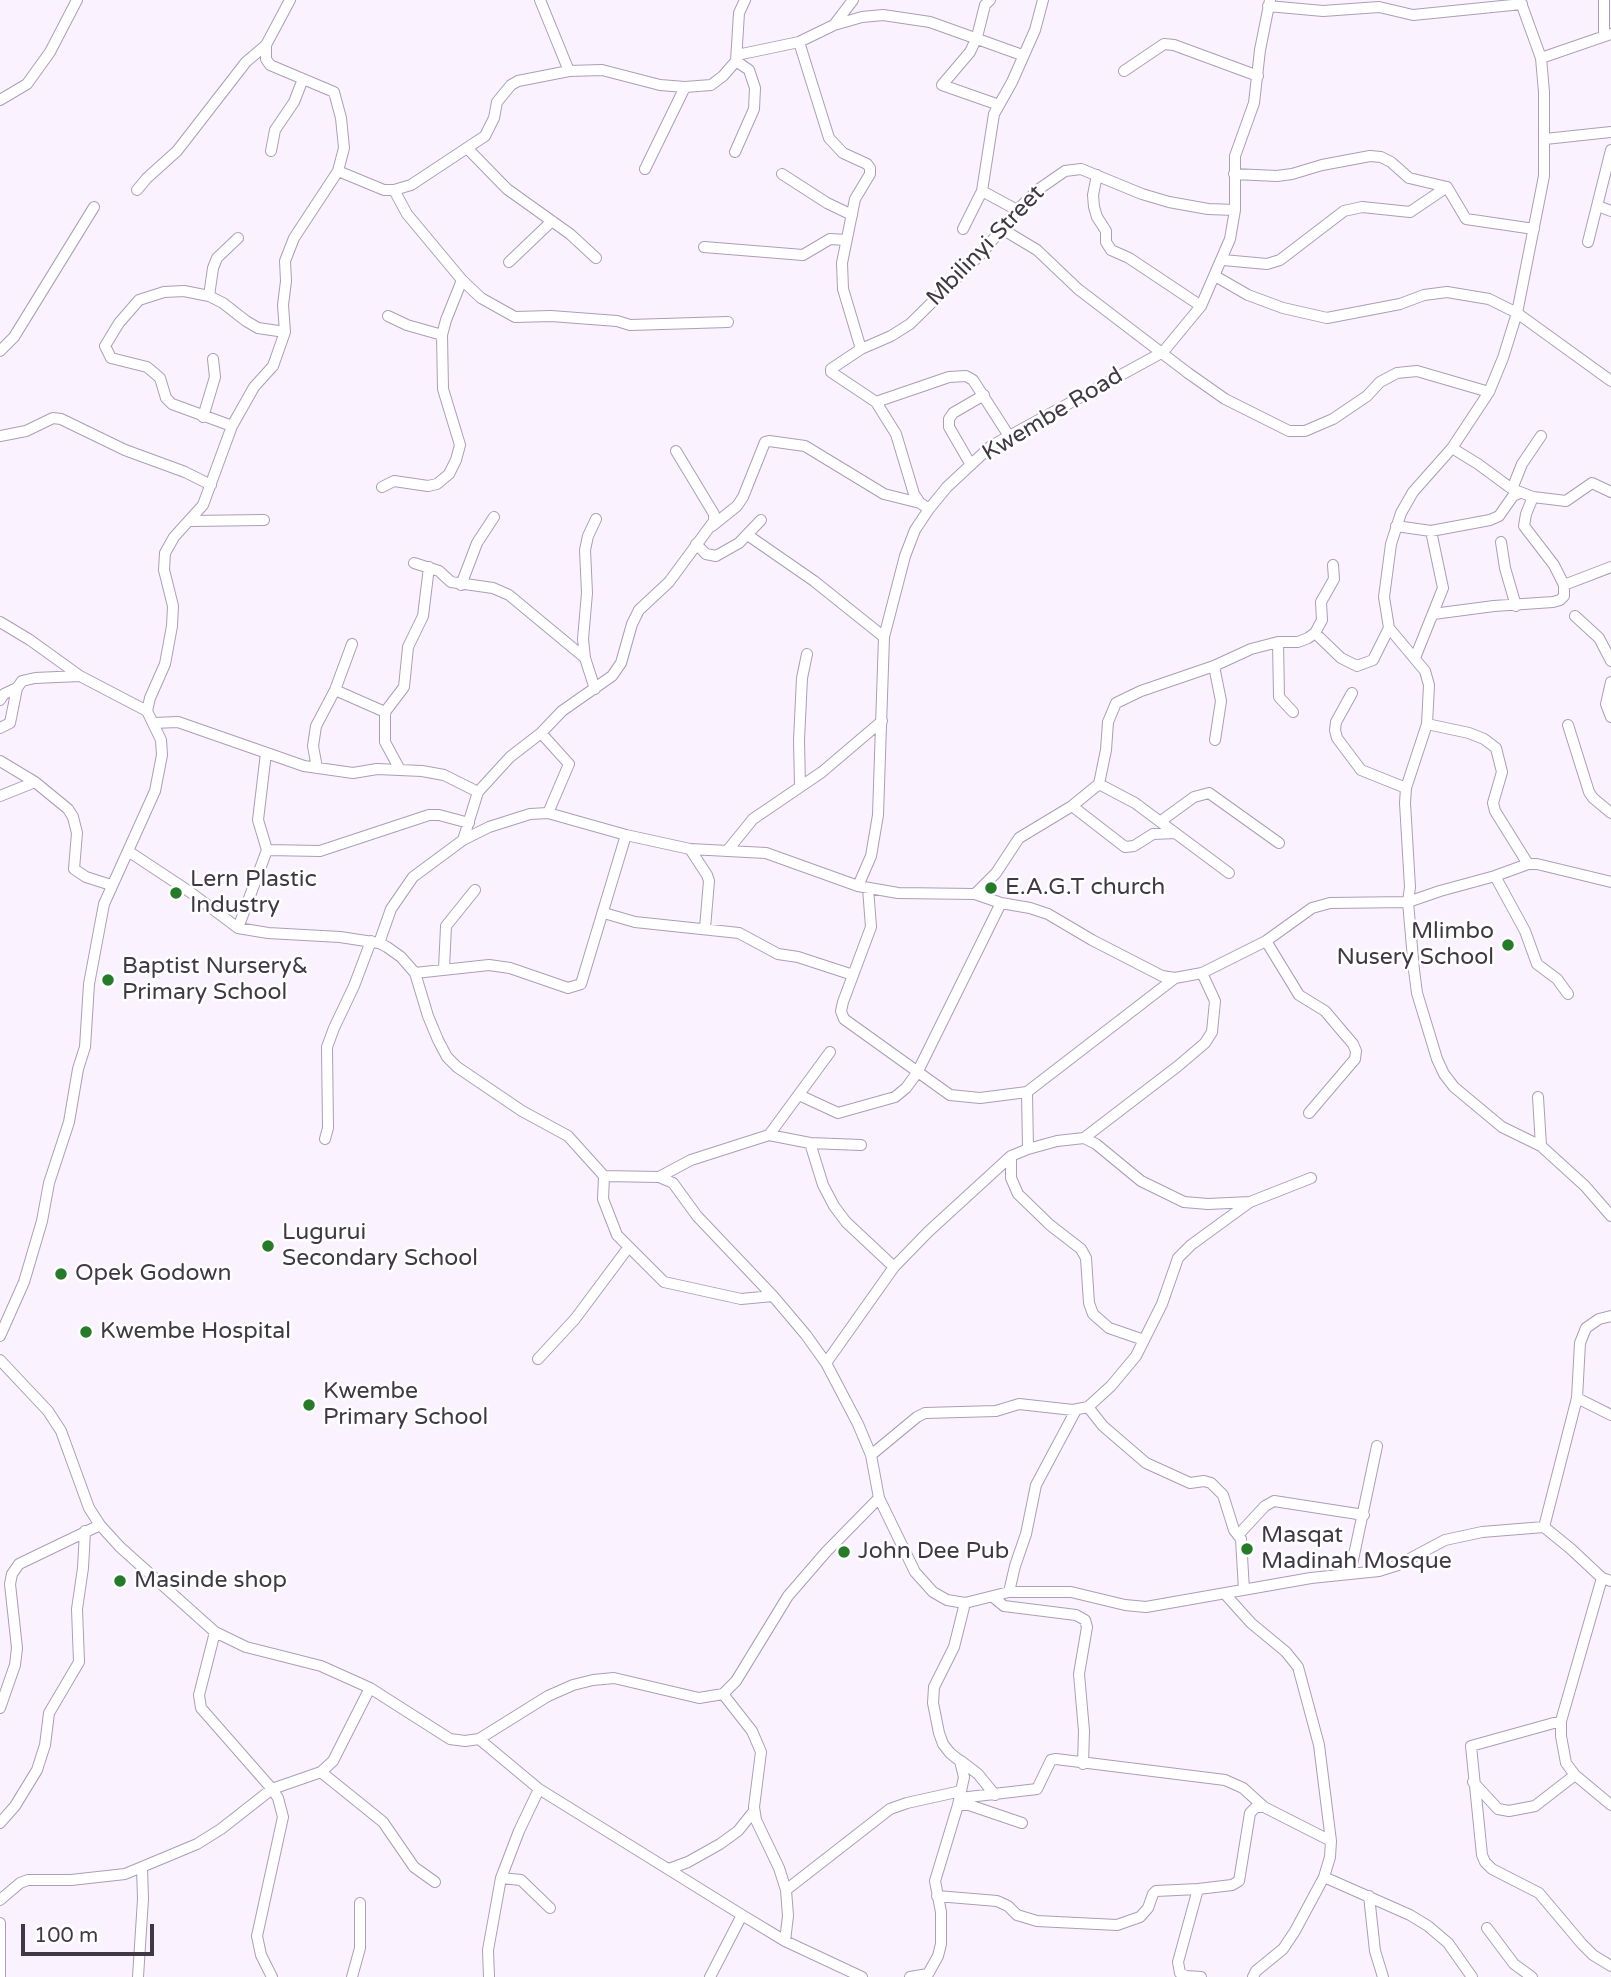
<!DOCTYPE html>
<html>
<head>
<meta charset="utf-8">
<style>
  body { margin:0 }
  #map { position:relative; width:1611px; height:1977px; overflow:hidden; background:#faf3ff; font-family:"Varela Round",sans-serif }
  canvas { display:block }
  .scale { position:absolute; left:21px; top:1924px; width:133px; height:32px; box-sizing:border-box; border:4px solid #403945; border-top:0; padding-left:9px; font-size:21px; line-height:24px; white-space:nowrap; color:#403945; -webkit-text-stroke:5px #fff; paint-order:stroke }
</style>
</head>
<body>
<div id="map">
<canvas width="1611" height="1977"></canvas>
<div class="scale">100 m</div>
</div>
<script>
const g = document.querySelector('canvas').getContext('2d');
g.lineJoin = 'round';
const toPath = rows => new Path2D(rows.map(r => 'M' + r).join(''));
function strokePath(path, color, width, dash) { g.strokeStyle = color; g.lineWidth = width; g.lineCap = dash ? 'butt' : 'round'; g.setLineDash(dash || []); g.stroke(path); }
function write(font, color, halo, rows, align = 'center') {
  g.font = font + ' "Varela Round",sans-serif'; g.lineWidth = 5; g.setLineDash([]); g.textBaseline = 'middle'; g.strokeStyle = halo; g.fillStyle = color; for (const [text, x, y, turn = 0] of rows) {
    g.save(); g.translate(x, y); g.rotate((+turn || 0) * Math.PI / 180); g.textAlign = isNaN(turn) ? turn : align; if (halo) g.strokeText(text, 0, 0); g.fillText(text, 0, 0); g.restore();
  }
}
const minor = toPath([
  [540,0,569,71],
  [990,0,985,5,977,37,970,52,942,85,999,105],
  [1520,0,1541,58,1544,92,1544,176,1517,313,1503,358,1489,392,1452,448,1413,492,1401,513,1391,544,1384,597,1389,628,1425,671,1429,685,1427,724,1406,788,1405,803,1410,887,1408,902,1414,970,1417,993,1437,1059,1444,1074,1454,1087,1502,1127,1541,1146,1585,1186,1611,1216],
  [1268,6,1323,11,1379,7,1413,15,1522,4],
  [834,25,853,0],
  [1604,36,1604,0],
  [799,42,829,138,843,153,867,164,870,168,870,174,855,199,842,263,843,289,861,349],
  [737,55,799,42,834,25,862,17,883,15,930,22,1022,55],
  [1541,58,1611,34],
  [1124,71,1164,44,1174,45,1258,76],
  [0,100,27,84,50,52,77,0],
  [1545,139,1611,132],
  [468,149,507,189,570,234,596,258],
  [271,151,275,130,294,102,303,79],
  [735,152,754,109,755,88,749,70,736,61],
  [645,169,685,87],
  [338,171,384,190,394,190,411,185,485,136,494,118,497,102,511,85,518,81,569,71,602,70,660,85,685,87,711,85,723,76,736,61,739,13,745,0],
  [782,174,827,203,852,215],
  [1234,174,1277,176,1292,174,1322,165,1370,156,1381,157,1391,162,1409,178,1447,187,1466,219,1534,229],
  [1097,175,1093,195,1094,207,1097,217,1106,231,1106,242,1111,250,1129,258,1201,306],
  [137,190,147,178,177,151,246,62,266,45],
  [394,190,407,214,462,280,481,298,515,317,551,316,617,321,630,325,728,322],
  [982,191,1017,210],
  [1598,206,1611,211],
  [963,229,982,191,994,114,1012,82,1035,30,1043,0],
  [1002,229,1037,250,1078,289,1188,373,1225,399,1289,431,1305,431,1333,419,1367,396,1380,382,1397,373,1417,371,1489,392],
  [1588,242,1611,150],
  [704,247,803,255,830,239,846,240],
  [1223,260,1267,264,1280,260,1344,211,1362,207,1410,212,1447,187],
  [509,262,552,221],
  [1215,276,1248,295,1283,308,1327,318,1400,304,1424,295,1447,292,1489,299,1517,313,1611,381],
  [209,296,213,268,217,258,238,238],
  [388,316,407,325,442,335],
  [0,351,14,337,94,207],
  [876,402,949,377,966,376,973,380,1009,436],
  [203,417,215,377,213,359],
  [232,426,172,404,166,398,160,378,153,372,147,367,111,358,105,346,119,323,139,300,164,292,184,291,209,296,223,303,246,321,258,328,285,332],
  [0,436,26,431,53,418,61,419,125,450,185,472,211,485],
  [1452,448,1478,464,1512,489,1533,497,1566,501,1592,483,1611,492],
  [971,465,949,427,949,419,953,413,984,395],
  [382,487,394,481,428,486,437,484,449,474,456,460,460,445,443,389,442,335,446,320,462,280],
  [1512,489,1522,464,1541,436],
  [929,509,920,503,914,494,896,434,876,402,831,372,831,369,861,349,891,336,910,324,982,253,1017,210,1039,189,1065,171,1081,169,1142,194,1169,202,1208,209,1235,210],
  [190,521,264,520],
  [712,526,737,506,743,497,765,442,769,441,805,446,884,494,920,503],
  [1396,526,1431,531,1490,520,1499,516,1513,496,1520,493],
  [749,536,814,581,884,637],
  [1501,542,1505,568,1516,606],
  [696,544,706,554,716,556,739,543,761,520],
  [414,563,439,571,451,582,493,588,509,595,585,658],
  [461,585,477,543,494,517],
  [1564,585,1611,567],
  [1433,614,1494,606,1553,602,1560,600,1564,596,1564,585,1554,565,1524,526,1526,514,1533,497],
  [1575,616,1599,638,1611,661],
  [0,622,30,640,80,676,147,711],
  [1315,633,1341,658,1357,666,1373,660,1389,628],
  [1278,642,1279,697,1293,712],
  [1415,658,1443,588,1431,531],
  [1214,666,1221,701,1215,740],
  [1611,682,1606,704,1611,717],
  [595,689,585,658,583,639,587,593,585,550,588,536,596,519],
  [335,690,385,712,385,742,399,768],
  [1352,693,1336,722,1335,730,1337,738,1361,770,1406,788],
  [0,700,4,694,17,688],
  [385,712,404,687,408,647,423,616,429,567],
  [153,723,178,722,304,766,353,773,377,769,422,771,444,775,478,792],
  [1427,724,1469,733,1484,739,1496,748,1502,772,1493,803,1495,811,1528,864],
  [1568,725,1589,792,1593,798,1611,813],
  [0,728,10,723,17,688,22,681,35,678,80,676],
  [541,733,569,764,548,813],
  [0,761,35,782,68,809,73,817,77,833,74,869,86,877,111,885],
  [317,768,313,746,316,726,335,690,352,644],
  [1099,784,1135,803,1229,873],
  [800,786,799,740,802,678,807,654],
  [0,796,35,782],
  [1072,806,1125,847,1134,846,1153,834,1175,833],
  [1161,821,1194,797,1209,793,1279,843],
  [463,840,478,792,510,757,541,733,562,711,612,676,621,663,632,624,639,610,669,582,714,521,714,514,676,451],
  [690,849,707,875,709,881,705,928],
  [267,850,320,851,429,815,439,815,469,823],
  [128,851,190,892,238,928,268,933,340,937,379,943,387,947,401,957,415,973,428,1016,438,1040,447,1057,457,1067,522,1111,568,1136,604,1176,659,1177,673,1183,697,1216,773,1296,806,1335,826,1363,858,1424,871,1455,879,1498,915,1572,933,1592,947,1600,965,1603,1009,1592,1071,1592,1125,1605,1146,1607,1311,1578,1379,1571,1398,1565,1445,1540,1482,1532,1544,1527,1577,1398,1580,1343,1586,1328,1599,1319,1611,1316],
  [727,851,753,819,822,772,882,721],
  [1495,876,1525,931,1537,964,1557,979,1568,994],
  [858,886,871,856,878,815,884,637,905,556,915,530,929,509,947,487,991,446,1163,352,1201,306,1230,239,1235,210,1235,156,1254,103,1260,50,1270,0],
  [868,888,871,927,843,1002,841,1011,844,1019,950,1095,980,1098,1027,1092],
  [975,894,996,873,1019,838,1072,806,1099,784,1106,750,1108,722,1116,703,1141,691,1214,666,1251,649,1278,642,1298,642,1308,638,1315,633,1322,620,1321,602,1334,579,1333,565],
  [604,913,635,922,739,933,778,954,798,957,853,975],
  [238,928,267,850,258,820,266,753],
  [1266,941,1299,995,1325,1011,1353,1044,1356,1051,1355,1059,1309,1113],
  [379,943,391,909,413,877,463,840,489,827,530,814,548,813,626,835,690,849,766,853,858,886,898,893,975,894,1001,903,1030,908,1048,914,1092,940,1162,976,1175,978,1202,973,1266,941,1312,908,1330,903,1408,902,1440,891,1495,876,1528,864,1537,864,1611,882],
  [444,969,446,926,475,890],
  [415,973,489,965,510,968,568,988,581,984,626,835],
  [799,1095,838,1113,895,1097,906,1088,917,1073,1001,903],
  [1538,1097,1541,1146],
  [769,1135,830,1052],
  [1084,1138,1178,1066,1205,1043,1212,1032,1215,1001,1202,973],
  [325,1139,328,1128,327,1047,334,1028,354,986,371,941],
  [810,1143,823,1185,834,1206,846,1222,894,1267],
  [1028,1149,1027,1092,1175,978],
  [1011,1156,1011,1178,1018,1194,1050,1225,1081,1249,1086,1258,1089,1303,1093,1314,1109,1328,1144,1340],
  [604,1176,603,1199,617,1235,664,1282,741,1299,773,1296],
  [659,1177,691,1160,769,1135,810,1143,861,1145],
  [0,1336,24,1282,42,1221,49,1183,69,1122,78,1069,85,1047,89,984,104,904,155,791,162,755,161,740,147,711,150,698,165,664,172,626,173,606,164,570,165,553,174,537,203,505,232,426,254,387,273,366,285,332,283,305,286,281,285,261,294,238,338,171,344,148,341,118,334,92,270,65,266,59,266,45,290,0],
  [538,1359,575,1319,628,1248],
  [0,1360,48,1411,61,1431,89,1508,100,1525,120,1547,215,1632,246,1647,321,1666,370,1688,450,1739,465,1741,479,1739,548,1696,573,1685,593,1680,614,1678,699,1698,723,1694,736,1681,788,1596,826,1552,879,1498],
  [826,1363,894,1267,928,1232,1011,1156,1028,1149,1057,1141,1084,1138,1096,1144,1141,1181,1184,1202,1208,1204,1250,1202,1311,1178],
  [1577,1398,1611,1415],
  [1088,1407,1103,1426,1146,1463,1190,1483,1204,1481,1211,1483,1223,1495,1234,1530,1241,1539,1244,1590],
  [871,1455,917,1417,925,1413,996,1411,1019,1404,1073,1410,1088,1407,1111,1386,1136,1356,1162,1304,1178,1258,1191,1245,1250,1202],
  [1544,1527,1571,1549,1602,1578,1611,1581],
  [1239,1534,1265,1506,1274,1501,1364,1515],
  [1350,1574,1377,1446],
  [1602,1578,1561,1721,1561,1736,1566,1763,1575,1775,1611,1805],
  [1009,1592,1015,1566,1026,1534,1036,1485,1076,1410],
  [1225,1594,1251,1623,1286,1652,1298,1667,1319,1745,1331,1841,1330,1857,1324,1877,1295,1931,1283,1949,1256,1971,1253,1977],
  [993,1597,1004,1606,1076,1615,1085,1620,1087,1627,1079,1674,1084,1731,1083,1764],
  [215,1632,199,1695,201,1708,272,1789,278,1798,283,1817,257,1936,261,1955,272,1977],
  [723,1694,752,1731,761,1752,754,1807,756,1820,779,1868,786,1890,788,1916,785,1941],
  [0,1708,15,1665,17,1648,10,1584,12,1574,19,1564,100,1525],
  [1561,1721,1471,1746,1482,1855,1485,1862,1492,1869,1539,1893,1582,1944,1593,1955,1611,1966],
  [479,1739,539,1789,742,1915,785,1941,862,1977],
  [961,1761,978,1774,995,1795],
  [321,1772,383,1822,414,1867,435,1882],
  [1473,1782,1498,1809,1509,1811,1535,1806,1575,1775],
  [960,1798,1037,1789,1051,1760,1056,1759,1225,1780,1243,1788,1264,1807],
  [958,1805,969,1805,1022,1823],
  [0,1823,15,1806,37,1770,45,1745,49,1713,79,1662,77,1609,83,1568,85,1531],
  [669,1869,688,1862,720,1844,738,1831,754,1811],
  [1324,1877,1410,1915,1428,1926,1448,1943,1472,1977],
  [501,1878,521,1880,550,1908],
  [1198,1889,1178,1962,1180,1973,1186,1976,1201,1977],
  [786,1890,890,1809,907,1803,961,1791],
  [937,1896,997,1901,1008,1906,1017,1915,1037,1921,1117,1925,1140,1917,1148,1908,1153,1894,1156,1891,1198,1889,1232,1885,1239,1881,1250,1813,1256,1807,1264,1807,1331,1841],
  [1369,1896,1375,1951,1383,1977],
  [0,1900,20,1883,28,1880,71,1880,125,1874,197,1844,221,1829,272,1789,321,1772,333,1761,370,1688],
  [0,1923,0,1977],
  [1487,1928,1514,1964,1532,1977],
  [138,1977,143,1899,142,1868],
  [352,1977,360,1948,360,1903],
  [489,1977,488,1950,501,1878,519,1831,539,1789],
  [710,1977,742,1915],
  [910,1977,928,1974,938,1956,941,1944,941,1912,935,1881,958,1805,964,1777,960,1761,950,1753,943,1744,939,1733,933,1703,934,1687,954,1647,965,1603]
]);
strokePath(minor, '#ac9db8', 12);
strokePath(minor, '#fff', 10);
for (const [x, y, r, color] of [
  [991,888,7,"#257b28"],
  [176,893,7,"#257b28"],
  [1508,945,7,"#257b28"],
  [108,980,7,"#257b28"],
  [268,1246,7,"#257b28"],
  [61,1274,7,"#257b28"],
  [86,1332,7,"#257b28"],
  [309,1405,7,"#257b28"],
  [1247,1549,7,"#257b28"],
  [844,1552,7,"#257b28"],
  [120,1581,7,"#257b28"]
]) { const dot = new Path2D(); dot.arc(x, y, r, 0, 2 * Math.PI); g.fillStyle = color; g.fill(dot); strokePath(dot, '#fff', 2.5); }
write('23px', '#403945', '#fff', [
  ["Mbilinyi Street",986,246,-46],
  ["Kwembe Road",1053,415,-31]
]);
write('23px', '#403945', '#fff', [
  ["Lern Plastic",190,880],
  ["Industry",190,906],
  ["E.A.G.T church",1005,888],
  ["Mlimbo",1494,932,"right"],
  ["Nusery School",1494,958,"right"],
  ["Baptist Nursery&",122,967],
  ["Primary School",122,993],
  ["Lugurui",282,1233],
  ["Secondary School",282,1259],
  ["Opek Godown",75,1274],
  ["Kwembe Hospital",100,1332],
  ["Kwembe",323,1392],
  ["Primary School",323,1418],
  ["Masqat",1261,1536],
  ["Madinah Mosque",1261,1562],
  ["John Dee Pub",858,1552],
  ["Masinde shop",134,1581]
], 'left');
</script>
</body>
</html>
